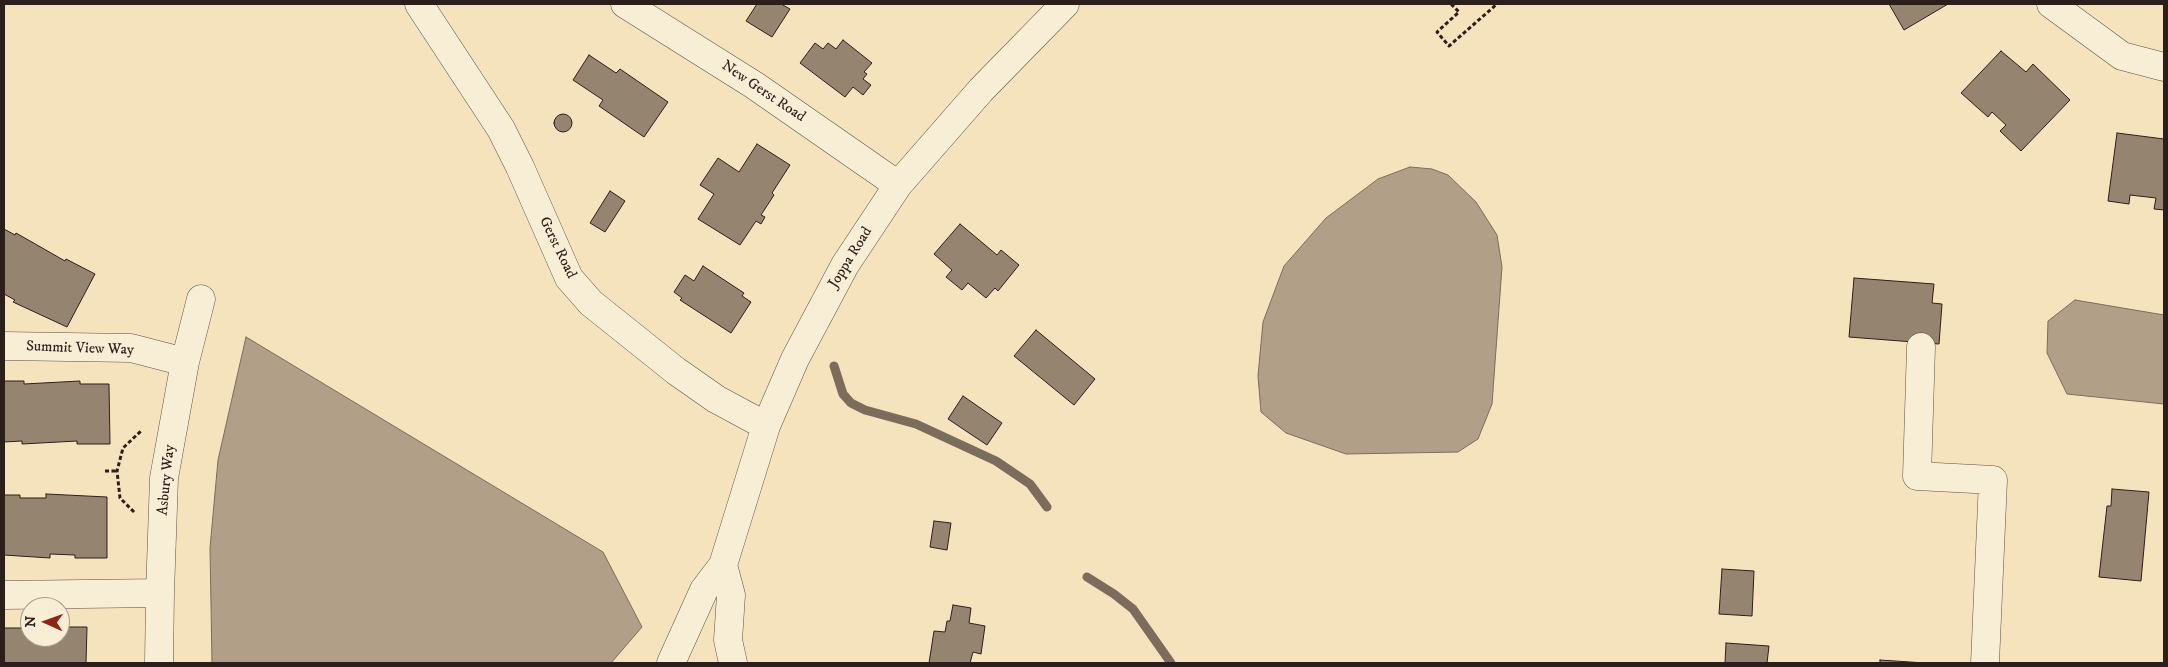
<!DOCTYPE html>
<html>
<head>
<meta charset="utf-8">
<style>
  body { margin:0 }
  #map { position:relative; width:2168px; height:667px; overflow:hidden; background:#f5e3be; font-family:"IM FELL DW Pica",serif }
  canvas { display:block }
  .frame { position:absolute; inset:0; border:5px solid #2c1f1b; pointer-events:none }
  .north { position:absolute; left:20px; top:597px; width:50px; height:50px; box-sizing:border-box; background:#f8edd5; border:1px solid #a69b8b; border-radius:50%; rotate:272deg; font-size:14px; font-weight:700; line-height:20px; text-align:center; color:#2c1f1b }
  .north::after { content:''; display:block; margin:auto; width:18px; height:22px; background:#8f2418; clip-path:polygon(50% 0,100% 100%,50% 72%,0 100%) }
</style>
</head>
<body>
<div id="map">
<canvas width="2168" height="667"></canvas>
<div class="frame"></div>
<div class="north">N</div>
</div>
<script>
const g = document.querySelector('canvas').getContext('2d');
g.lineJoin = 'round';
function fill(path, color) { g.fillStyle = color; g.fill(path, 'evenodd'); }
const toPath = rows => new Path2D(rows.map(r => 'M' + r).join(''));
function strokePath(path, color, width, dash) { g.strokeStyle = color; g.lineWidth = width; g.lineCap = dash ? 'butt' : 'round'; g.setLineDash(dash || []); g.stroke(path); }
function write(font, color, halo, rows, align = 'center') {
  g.font = font + ' "IM FELL DW Pica",serif'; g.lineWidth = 5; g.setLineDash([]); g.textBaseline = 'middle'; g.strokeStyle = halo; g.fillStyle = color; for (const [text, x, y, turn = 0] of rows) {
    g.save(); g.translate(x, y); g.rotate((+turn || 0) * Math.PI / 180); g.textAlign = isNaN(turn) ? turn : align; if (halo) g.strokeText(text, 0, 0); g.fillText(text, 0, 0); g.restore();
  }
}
const water = toPath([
  [1410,167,1432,169,1448,175,1476,202,1497,235,1502,267,1492,404,1478,439,1458,452,1346,454,1286,433,1261,412,1258,376,1263,322,1284,266,1326,218,1378,179,1410,167],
  [2075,300,2164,315,2164,404,2067,394,2047,353,2048,321,2075,300],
  [246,337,603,552,642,627,611,663,212,663,210,548,218,460,246,337]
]);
fill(water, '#b1a087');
strokePath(water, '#7c6c5c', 1);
strokePath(toPath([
  [834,366,843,394,851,403,865,410,916,424,996,461,1030,484,1047,507],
  [1087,577,1114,594,1133,609,1171,663]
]), '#7c6c5c', 9);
const building = toPath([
  [757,4,781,4,790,9,772,37,746,21,757,4],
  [1889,4,1948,4,1904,30,1889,4],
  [843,40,872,63,864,72,867,74,863,79,871,85,863,95,853,87,845,97,800,63,815,43,823,49,828,43,836,49,843,40],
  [2001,51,2026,72,2033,64,2070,100,2021,151,2000,131,2006,125,1992,112,1988,117,1961,93,2001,51],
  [589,55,616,73,620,69,668,102,644,137,599,106,603,100,573,80,589,55],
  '554 123a9 9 0 1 1 18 0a9 9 0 1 1-18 0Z',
  [2117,133,2164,139,2164,210,2154,209,2156,198,2130,195,2129,204,2108,201,2117,133],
  [757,144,790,165,772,193,774,195,761,215,765,217,761,224,756,221,740,245,698,219,714,194,700,185,718,158,739,172,757,144],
  [610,191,625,201,605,232,590,223,610,191],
  [960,224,997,255,1001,250,1019,265,998,291,995,288,986,298,968,283,962,290,946,277,952,270,934,254,960,224],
  [4,229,15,235,16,233,65,261,66,259,95,274,67,327,13,302,15,300,4,294,4,229],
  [703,266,744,293,742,296,751,302,731,333,680,300,682,298,674,292,685,275,694,281,703,266],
  [1854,278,1934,284,1932,303,1942,304,1939,344,1849,337,1854,278],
  [1036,330,1095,379,1074,405,1014,356,1036,330],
  [4,381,24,381,24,384,80,381,80,384,109,384,110,444,77,444,77,441,22,444,22,441,4,442,4,381],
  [963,396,1002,423,987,445,948,419,963,396],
  [2112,489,2149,492,2141,581,2099,577,2107,506,2111,506,2112,489],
  [46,494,107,497,107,558,75,558,75,555,50,554,50,558,4,555,4,495,20,495,20,498,46,498,46,494],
  [934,521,951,523,947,550,930,547,934,521],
  [1722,569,1754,571,1752,616,1719,614,1722,569],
  [953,605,971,608,969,623,985,626,981,654,973,652,970,663,929,663,934,631,945,632,947,621,950,621,953,605],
  [60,627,87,627,86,663,4,663,4,628,30,628,30,637,60,637,60,627],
  [1726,643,1769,646,1767,663,1725,663,1726,643],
  [1880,660,1925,663,1880,663,1880,660]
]);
fill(building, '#958570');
strokePath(building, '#2c1f1b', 1);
const minor = toPath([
  [419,4,501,129,520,167,569,278,591,303,676,371,716,399,766,426],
  [625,4,754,85,898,185],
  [2051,4,2122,56,2164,67],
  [4,346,131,348,185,362],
  [1921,347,1917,476,1993,480,1985,663],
  [723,565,731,595,728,640,733,663],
  [4,595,160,593],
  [159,663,160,593,164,478,185,362,201,299],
  [671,663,704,590,723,565,766,426,795,359,845,265,898,185,981,90,1065,4]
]);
strokePath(minor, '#5e5044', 29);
strokePath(toPath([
  [1451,4,1459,12,1437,32,1449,46,1497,4],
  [105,471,117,471],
  [134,512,120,498,117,471,123,448,142,430]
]), '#2c1f1b', 3, [4, 2.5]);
strokePath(minor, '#f8edd5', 28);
write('15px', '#2c1f1b', '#f8edd5', [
  ["New Gerst Road",763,92,34],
  ["Gerst Road",557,248,64],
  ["Joppa Road",851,258,-58],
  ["Summit View Way",80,349,2],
  ["Asbury Way",167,480,-84]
]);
</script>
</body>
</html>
